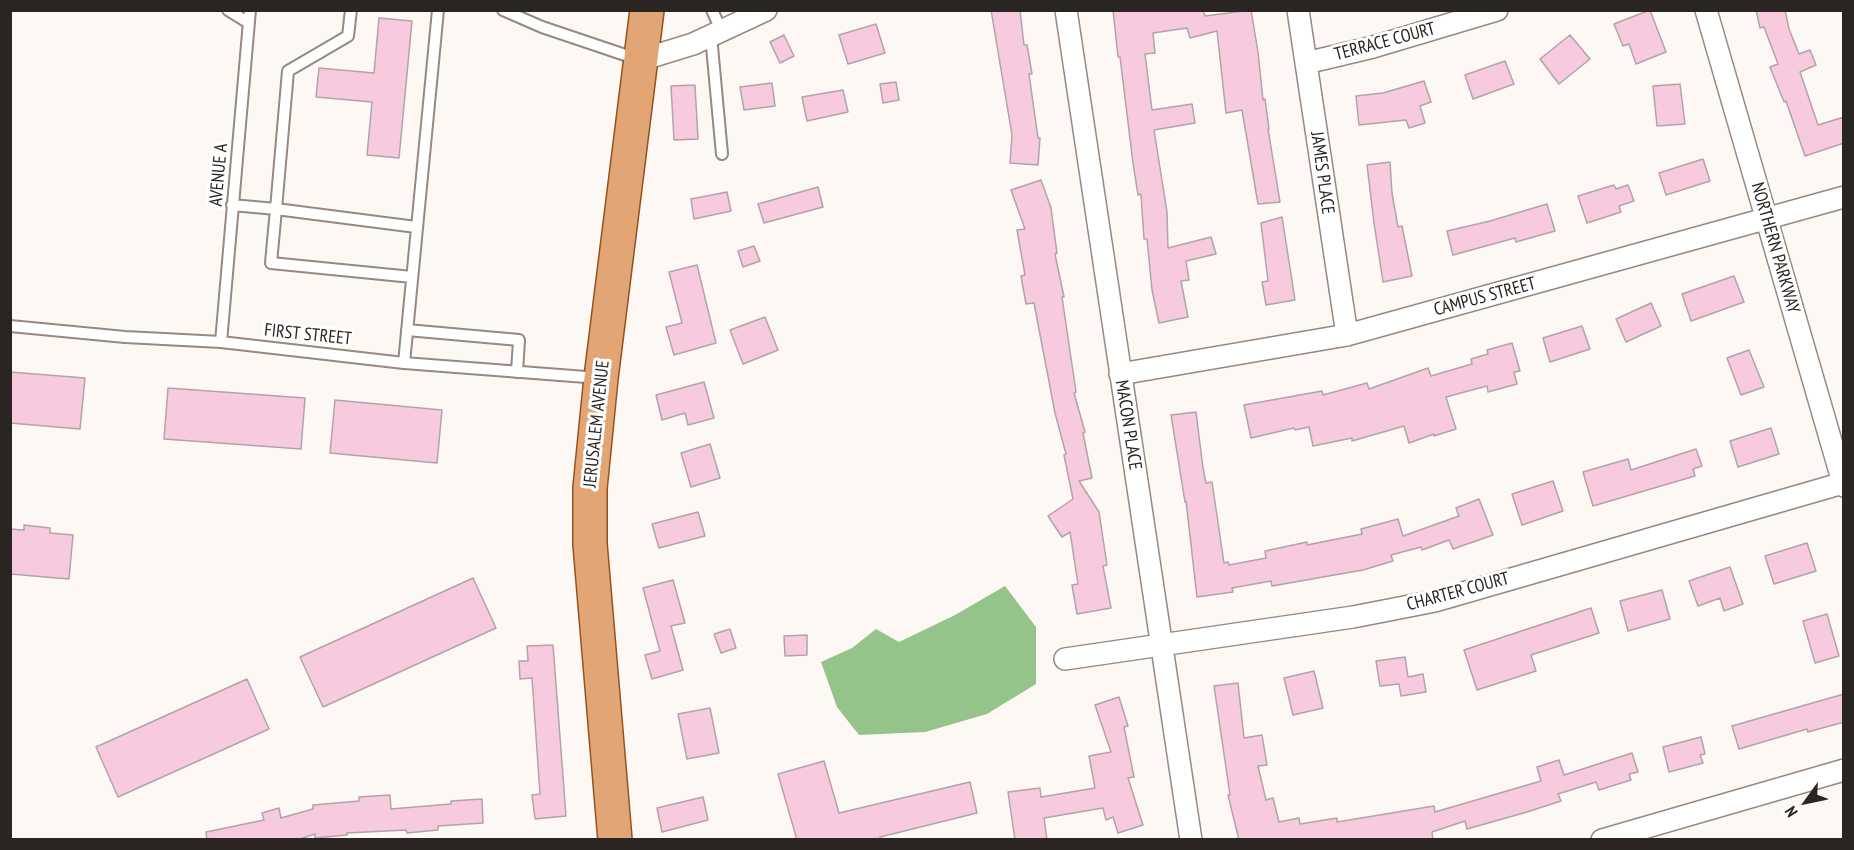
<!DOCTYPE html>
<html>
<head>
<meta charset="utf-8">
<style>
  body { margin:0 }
  #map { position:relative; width:1854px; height:850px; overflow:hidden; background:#fef8f5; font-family:"PT Sans Narrow",sans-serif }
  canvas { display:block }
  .frame { position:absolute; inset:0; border:12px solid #2a2522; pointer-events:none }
  .north { position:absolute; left:1776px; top:772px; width:60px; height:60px; -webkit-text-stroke:4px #fff; paint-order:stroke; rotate:237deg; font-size:16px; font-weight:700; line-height:24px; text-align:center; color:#2a2522 }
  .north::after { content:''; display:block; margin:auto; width:21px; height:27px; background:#2a2522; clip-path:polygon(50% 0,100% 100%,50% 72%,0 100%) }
</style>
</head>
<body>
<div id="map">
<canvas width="1854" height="850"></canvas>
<div class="frame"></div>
<div class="north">N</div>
</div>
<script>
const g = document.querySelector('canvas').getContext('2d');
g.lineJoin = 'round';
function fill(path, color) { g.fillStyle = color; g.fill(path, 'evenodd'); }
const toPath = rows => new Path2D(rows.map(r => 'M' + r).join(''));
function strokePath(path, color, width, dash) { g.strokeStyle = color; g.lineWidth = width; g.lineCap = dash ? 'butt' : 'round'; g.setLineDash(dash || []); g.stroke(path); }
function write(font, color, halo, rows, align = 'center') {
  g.font = font + ' "PT Sans Narrow",sans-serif'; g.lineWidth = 6; g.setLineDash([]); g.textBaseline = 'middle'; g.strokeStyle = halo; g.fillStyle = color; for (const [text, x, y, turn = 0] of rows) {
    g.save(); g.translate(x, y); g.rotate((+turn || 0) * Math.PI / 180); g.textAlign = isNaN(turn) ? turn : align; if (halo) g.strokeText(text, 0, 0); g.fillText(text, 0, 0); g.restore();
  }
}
fill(toPath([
  [1005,586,1036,627,1036,684,987,714,925,732,859,735,837,707,821,662,852,648,876,629,899,642,955,615]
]), '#94c489');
const building = toPath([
  [991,10,1020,10,1024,45,1027,45,1032,74,1029,74,1038,138,1040,138,1038,165,1010,163,1012,135,991,10],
  [1113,10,1203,10,1205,16,1251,10,1258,52,1263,100,1265,99,1269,129,1268,129,1280,202,1258,204,1242,110,1226,113,1217,31,1190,38,1187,28,1153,33,1155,53,1145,54,1152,110,1192,104,1195,123,1154,130,1167,212,1168,248,1211,237,1216,254,1186,261,1189,280,1181,281,1188,317,1159,323,1152,290,1147,239,1144,239,1141,194,1138,195,1133,163,1120,57,1118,57,1113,10],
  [1650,10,1666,52,1636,64,1629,44,1623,46,1614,24,1650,10],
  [1756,10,1785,10,1789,29,1799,54,1810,50,1816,65,1800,72,1818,125,1844,117,1844,143,1805,156,1786,101,1784,102,1770,67,1778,64,1764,27,1760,28,1756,10],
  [379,18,412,21,399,158,367,155,372,102,316,97,319,68,374,73,379,18],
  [876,24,885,53,848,64,839,35,876,24],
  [784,35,794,56,780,63,770,42,784,35],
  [1570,35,1590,59,1559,84,1540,59,1570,35],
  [1505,61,1514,84,1473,99,1465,75,1505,61],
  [1424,81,1431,102,1420,106,1425,123,1409,128,1406,120,1359,125,1356,96,1383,93,1424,81],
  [896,82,899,100,883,103,880,84,896,82],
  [772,83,775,106,744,110,740,87,772,83],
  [1680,84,1685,124,1657,126,1653,86,1680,84],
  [695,85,698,139,674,140,671,86,695,85],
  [843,90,848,112,807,121,802,97,843,90],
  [1703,159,1710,181,1666,195,1659,173,1703,159],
  [1390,162,1392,193,1398,227,1402,226,1412,276,1383,282,1374,223,1367,165,1390,162],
  [1041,180,1051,208,1057,253,1055,254,1064,297,1062,297,1076,392,1074,393,1085,432,1083,433,1092,478,1079,481,1099,512,1107,565,1103,566,1111,608,1077,614,1072,585,1078,584,1070,532,1062,537,1048,516,1073,499,1064,455,1066,454,1055,413,1034,303,1026,304,1021,276,1025,275,1017,230,1025,229,1011,190,1041,180],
  [1614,185,1616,189,1628,185,1634,201,1619,206,1621,212,1587,223,1578,196,1614,185],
  [818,187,823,207,764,223,758,204,818,187],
  [727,192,731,211,694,219,691,199,727,192],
  [1547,204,1555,231,1516,242,1515,238,1453,255,1447,231,1490,221,1547,204],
  [1282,217,1295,300,1266,305,1262,282,1268,281,1261,223,1282,217],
  [754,246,760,261,743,267,738,251,754,246],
  [697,265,716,343,674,355,666,327,682,323,669,272,697,265],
  [1734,276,1744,302,1691,321,1682,294,1734,276],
  [1651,303,1661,326,1626,342,1616,319,1651,303],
  [765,317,778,350,743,364,730,330,765,317],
  [1582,326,1590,349,1550,362,1543,338,1582,326],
  [1512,343,1520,371,1514,372,1517,384,1488,392,1487,386,1446,397,1456,429,1434,436,1434,434,1409,443,1404,426,1352,441,1352,438,1313,446,1309,427,1295,430,1294,428,1251,438,1244,405,1322,391,1323,395,1367,383,1369,389,1428,368,1431,376,1472,364,1471,359,1488,354,1487,350,1512,343],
  [1749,350,1764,387,1741,395,1727,358,1749,350],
  [10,372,85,378,80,429,10,423,10,372],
  [704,382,714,418,688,425,685,413,662,420,656,395,704,382],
  [168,388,305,398,301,449,164,439,168,388],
  [335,400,442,410,437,463,330,453,335,400],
  [1196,412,1203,468,1206,483,1212,482,1224,563,1228,562,1229,565,1266,558,1265,551,1307,542,1307,545,1362,534,1361,529,1398,519,1403,536,1459,516,1456,508,1479,499,1493,535,1453,549,1449,540,1422,550,1421,547,1391,555,1393,561,1363,570,1272,586,1271,581,1232,588,1233,592,1197,597,1186,501,1185,502,1171,415,1196,412],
  [1771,428,1779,454,1738,467,1730,441,1771,428],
  [710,444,720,478,691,487,681,453,710,444],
  [1696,449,1702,466,1693,469,1695,476,1593,506,1583,472,1628,459,1631,470,1696,449],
  [1553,481,1563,511,1522,525,1512,494,1553,481],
  [698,512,705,536,659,548,652,524,698,512],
  [24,525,50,528,50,533,73,535,69,579,10,574,10,529,24,530,24,525],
  [1807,543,1816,571,1774,584,1765,556,1807,543],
  [1730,567,1743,604,1724,611,1720,598,1698,606,1689,581,1730,567],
  [473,578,496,628,323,707,300,657,473,578],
  [673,580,685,623,671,626,683,670,652,679,645,655,660,651,643,588,673,580],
  [1662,590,1670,619,1628,631,1620,601,1662,590],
  [1591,608,1599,633,1531,655,1536,671,1477,690,1464,650,1591,608],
  [1827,614,1839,656,1815,663,1803,621,1827,614],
  [730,629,736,648,721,653,714,634,730,629],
  [807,635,807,655,785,656,784,636,807,635],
  [553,645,566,816,535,819,532,795,540,794,532,678,520,679,519,661,528,661,527,646,553,645],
  [1405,657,1408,677,1423,674,1426,692,1401,696,1399,684,1380,686,1376,661,1405,657],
  [1314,671,1323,708,1293,715,1284,678,1314,671],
  [247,679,269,729,118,797,96,747,247,679],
  [1238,683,1244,738,1262,735,1267,765,1258,766,1266,800,1273,798,1279,822,1299,818,1300,824,1337,818,1337,822,1434,806,1435,812,1541,781,1537,767,1559,760,1564,775,1632,753,1638,772,1629,774,1631,780,1599,790,1596,782,1558,794,1561,801,1527,812,1467,829,1465,821,1432,832,1433,840,1239,840,1228,795,1230,795,1214,686,1238,683],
  [1844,694,1844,722,1808,732,1807,729,1739,749,1732,726,1844,694],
  [1119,697,1128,726,1124,727,1134,777,1128,778,1143,825,1118,833,1113,817,1106,820,1103,808,1044,818,1047,840,1015,840,1008,792,1040,788,1041,797,1095,788,1089,756,1111,752,1095,705,1119,697],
  [710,708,719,753,687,759,678,714,710,708],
  [1701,737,1705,754,1700,755,1703,763,1669,772,1663,747,1701,737],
  [824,761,839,813,970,782,977,813,880,837,881,840,797,840,778,774,824,761],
  [390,795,391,809,451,804,451,801,482,799,483,823,438,826,438,830,407,833,406,830,347,833,347,835,315,838,315,834,297,840,207,840,206,832,264,820,262,813,279,808,281,818,313,809,313,805,359,801,359,797,390,795],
  [703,797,708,820,662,832,657,808,703,797]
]);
fill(building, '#f8cadd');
strokePath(building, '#b1a3a9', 1.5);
const service = toPath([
  [228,10,249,23],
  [351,10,348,36,288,71,276,209,416,227],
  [503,10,542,27,637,59],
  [712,10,722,32],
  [711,36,722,154],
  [232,205,276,209,271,263,412,277],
  [10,326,125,337,221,342,404,363,599,378],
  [407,330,519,340,517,372],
  [221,342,250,10],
  [404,363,438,10]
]);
const minor = toPath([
  [1066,10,1191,840],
  [1298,10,1347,335],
  [1706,10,1844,486],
  [641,60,693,44,766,10],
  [1306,63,1373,47,1497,10],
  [1120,374,1347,335,1844,197],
  [1065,659,1353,617,1435,601,1843,483],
  [1602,840,1844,770]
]);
const primary = toPath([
  [615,840,590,544,590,488,601,378,647,10]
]);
strokePath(service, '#958981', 14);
strokePath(minor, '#958981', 24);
strokePath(primary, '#95521d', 36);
strokePath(service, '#fff', 10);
strokePath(minor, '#fff', 21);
strokePath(primary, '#e2a676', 33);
write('18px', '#2a2522', '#fff', [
  ["TERRACE COURT",1385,42,-15],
  ["JAMES PLACE",1322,173,82],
  ["AVENUE A",219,175,-85],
  ["NORTHERN PARKWAY",1775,248,74],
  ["CAMPUS STREET",1485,297,-15],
  ["FIRST STREET",308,335,6],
  ["JERUSALEM AVENUE",597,424,-84],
  ["MACON PLACE",1128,425,81],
  ["CHARTER COURT",1458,592,-15]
]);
</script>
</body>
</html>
